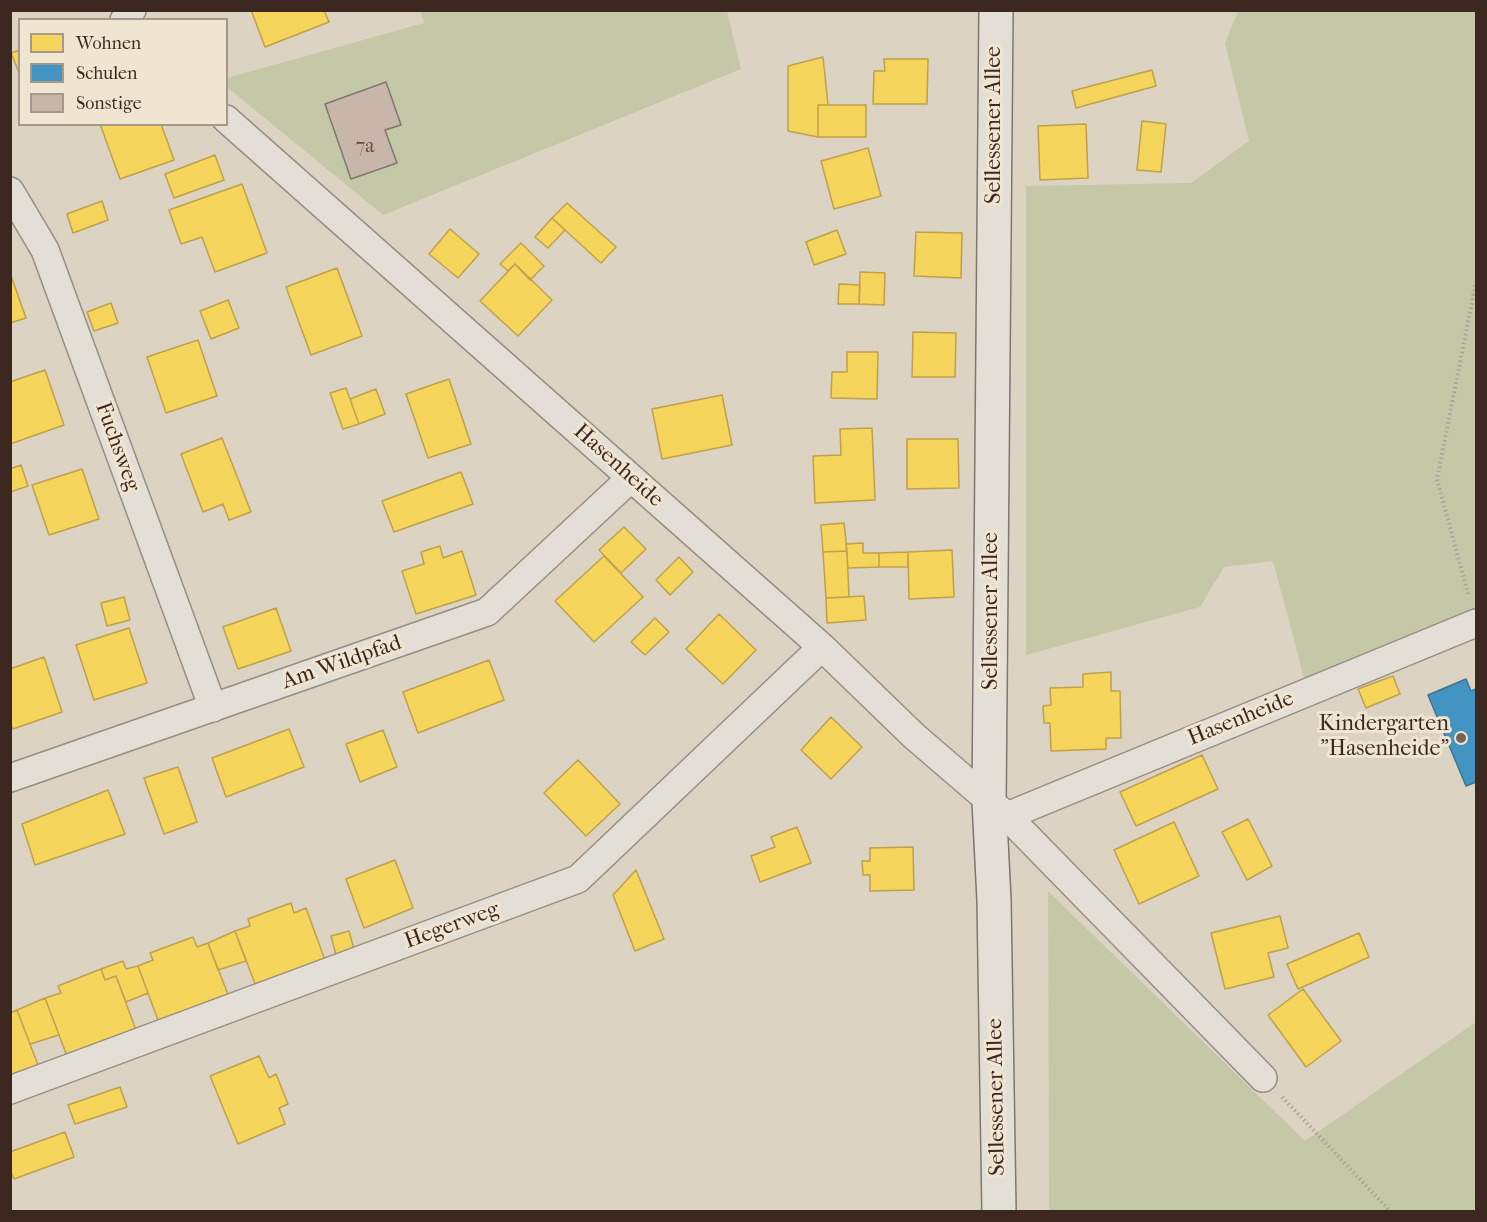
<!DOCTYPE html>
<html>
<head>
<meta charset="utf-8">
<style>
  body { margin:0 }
  #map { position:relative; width:1487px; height:1222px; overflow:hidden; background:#dcd3c2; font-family:"IM FELL French Canon",serif }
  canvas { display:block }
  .frame { position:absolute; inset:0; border:12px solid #3c2820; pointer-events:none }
  .legend { position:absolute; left:18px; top:18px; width:210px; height:108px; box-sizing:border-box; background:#efe5d0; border:2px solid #a7998a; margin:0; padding:8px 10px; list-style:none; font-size:18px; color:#3c2820 }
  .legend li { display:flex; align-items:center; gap:12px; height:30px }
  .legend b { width:30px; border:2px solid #a7998a }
</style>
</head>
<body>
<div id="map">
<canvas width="1487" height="1222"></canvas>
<div class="frame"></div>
<ul class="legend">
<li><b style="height:16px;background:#f6d55c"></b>Wohnen</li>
<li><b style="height:16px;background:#4393c3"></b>Schulen</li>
<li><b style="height:16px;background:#c8b6aa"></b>Sonstige</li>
</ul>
</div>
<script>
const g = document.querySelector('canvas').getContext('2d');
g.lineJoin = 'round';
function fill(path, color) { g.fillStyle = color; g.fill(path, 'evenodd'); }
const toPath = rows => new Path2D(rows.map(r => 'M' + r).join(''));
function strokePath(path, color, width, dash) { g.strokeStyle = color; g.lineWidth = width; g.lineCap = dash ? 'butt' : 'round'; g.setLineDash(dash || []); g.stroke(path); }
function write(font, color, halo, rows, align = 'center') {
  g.font = font + ' "IM FELL French Canon",serif'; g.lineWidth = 6; g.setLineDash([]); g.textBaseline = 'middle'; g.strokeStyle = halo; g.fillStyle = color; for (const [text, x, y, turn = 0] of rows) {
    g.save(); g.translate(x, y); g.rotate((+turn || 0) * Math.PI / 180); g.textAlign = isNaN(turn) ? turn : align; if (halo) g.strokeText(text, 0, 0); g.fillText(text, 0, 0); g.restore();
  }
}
fill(toPath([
  [420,10,727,11,741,69,383,215,227,87,227,78,424,23],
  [1238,11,1476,11,1476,616,1306,685,1273,561,1224,567,1200,607,1026,655,1026,186,1191,183,1249,141,1225,43],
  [1048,891,1305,1141,1476,1022,1476,1211,1049,1211]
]), '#c5c8a7');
const homes = toPath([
  [251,10,324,10,329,22,265,47,251,10],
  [20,50,20,75,11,53,20,50],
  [823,57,828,105,818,105,818,137,788,131,788,66,823,57],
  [884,59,928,59,927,104,873,104,874,71,885,71,884,59],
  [1152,70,1156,86,1076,108,1072,91,1152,70],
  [818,105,866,105,866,137,818,137,818,105],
  [1142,121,1166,124,1161,172,1137,170,1142,121],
  [100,124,161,124,174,160,120,179,100,124],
  [1086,124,1088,178,1040,180,1038,126,1086,124],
  [868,148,881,196,834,209,821,161,868,148],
  [215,155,224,180,174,198,165,174,215,155],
  [242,184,267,253,215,272,202,237,181,244,169,210,242,184],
  [102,201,108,220,73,233,67,214,102,201],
  [567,203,616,247,601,263,552,218,567,203],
  [552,218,565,230,548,248,535,237,552,218],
  [450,229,479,254,458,278,429,254,450,229],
  [837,230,846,254,814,265,806,242,837,230],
  [916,232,962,233,961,278,914,276,916,232],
  [521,243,544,266,530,280,515,264,508,271,500,264,521,243],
  [515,264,552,300,518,336,480,301,515,264],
  [337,268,362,336,311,355,286,287,337,268],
  [860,272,885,273,884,305,859,304,860,272],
  [10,273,26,318,10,323,10,273],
  [839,284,860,285,859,304,838,304,839,284],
  [228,300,239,328,211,339,200,311,228,300],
  [111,303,118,323,94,331,87,312,111,303],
  [913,332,956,333,955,377,912,377,913,332],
  [198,340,217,396,166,413,147,357,198,340],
  [847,352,878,352,877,399,831,398,832,372,847,372,847,352],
  [45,370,64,425,10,444,10,382,45,370],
  [449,379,471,444,428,458,406,394,449,379],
  [346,388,359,424,343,429,330,393,346,388],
  [376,389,385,414,359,424,350,399,376,389],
  [722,395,732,445,662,459,652,409,722,395],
  [872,428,875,500,815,503,813,456,841,455,840,429,872,428],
  [222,438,251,512,229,520,223,504,203,512,181,454,222,438],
  [907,439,958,439,959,488,907,489,907,439],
  [21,465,28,486,10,492,10,469,21,465],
  [82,469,99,519,49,535,32,485,82,469],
  [461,472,473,504,394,532,382,501,461,472],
  [844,523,847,551,823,552,821,525,844,523],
  [624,527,646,549,621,573,599,550,624,527],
  [863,543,863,553,879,553,879,567,848,568,846,544,863,543],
  [440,546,443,558,462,551,476,595,416,614,402,571,424,564,421,552,440,546],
  [952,550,954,597,909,599,908,552,952,550],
  [847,551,849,597,826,598,823,552,847,551],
  [908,552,908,567,879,567,879,553,908,552],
  [604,556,643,597,594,642,555,601,604,556],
  [679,557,693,572,670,595,656,580,679,557],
  [864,596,866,620,827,623,826,598,864,596],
  [124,597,130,620,107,626,101,603,124,597],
  [276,608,291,651,238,669,223,627,276,608],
  [719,614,756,650,723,684,686,649,719,614],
  [655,618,669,632,645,655,631,642,655,618],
  [129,628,147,683,94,700,76,645,129,628],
  [44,657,62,712,13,729,10,722,10,669,44,657],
  [489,660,504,700,418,733,403,692,489,660],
  [1111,672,1111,691,1120,691,1121,738,1106,738,1106,749,1051,751,1050,723,1044,723,1043,706,1051,705,1050,688,1083,687,1083,674,1111,672],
  [1393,676,1400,694,1366,708,1358,689,1393,676],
  [831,717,862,747,831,779,801,750,831,717],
  [289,729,304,767,226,797,212,758,289,729],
  [383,730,397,767,360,782,346,744,383,730],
  [1202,755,1218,789,1136,826,1120,792,1202,755],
  [578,760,620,804,586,836,544,793,578,760],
  [178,767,197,822,164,834,144,778,178,767],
  [108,790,125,834,35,865,22,824,108,790],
  [1248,819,1272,866,1247,880,1222,832,1248,819],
  [1174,822,1199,876,1139,904,1114,850,1174,822],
  [797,827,811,863,760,882,751,856,775,847,771,837,797,827],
  [913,847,914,890,870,891,870,875,863,875,862,861,870,861,870,848,913,847],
  [395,860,413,908,364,928,346,879,395,860],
  [636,870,664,939,635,951,613,895,636,870],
  [291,903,294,913,306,908,326,963,257,989,235,931,250,926,248,919,291,903],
  [1280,916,1288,948,1268,953,1274,977,1225,989,1211,933,1280,916],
  [235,931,246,961,218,970,208,943,235,931],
  [349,931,355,953,337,959,331,936,349,931],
  [1359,933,1369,957,1298,989,1287,964,1359,933],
  [193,937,197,947,208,943,229,997,159,1023,138,966,153,960,150,953,193,937],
  [123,961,126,969,138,966,148,993,126,1002,116,976,105,980,101,969,123,961],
  [101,969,105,980,116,976,136,1030,67,1056,45,998,61,993,58,986,101,969],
  [1303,989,1341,1041,1306,1067,1268,1015,1303,989],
  [45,998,59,1035,30,1044,17,1010,45,998],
  [17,1010,38,1065,10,1075,10,1013,17,1010],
  [259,1056,269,1078,276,1074,288,1104,279,1108,285,1124,238,1144,210,1076,259,1056],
  [120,1087,127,1107,75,1124,68,1105,120,1087],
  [65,1132,74,1157,14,1179,10,1170,10,1152,65,1132]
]);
fill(homes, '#f6d55c');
strokePath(homes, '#bea14a', 1.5);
const schools = toPath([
  [1466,679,1471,691,1476,689,1476,782,1466,786,1428,695,1466,679]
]);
fill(schools, '#4393c3');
strokePath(schools, '#417392', 1.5);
const building = toPath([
  [386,82,401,125,385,130,397,163,351,179,325,104,386,82]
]);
fill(building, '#c8b6aa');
strokePath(building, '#7f776e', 1.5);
const street = toPath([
  [124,20,132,10],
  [226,119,822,647,914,736,1007,816,1263,1078],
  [10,191,45,250,213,708],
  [10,778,487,612,631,478],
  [1007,816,1476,623],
  [10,1090,578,879,822,647]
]);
const secondary = toPath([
  [996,10,989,801,994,900,999,1212]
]);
strokePath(street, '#968e83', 30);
strokePath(secondary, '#7f776e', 36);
strokePath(toPath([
  [1468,594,1437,479,1476,282],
  [1282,1097,1391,1212]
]), '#a7a29a', 4, [1.5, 3]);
strokePath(street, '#e4dfd6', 27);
strokePath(secondary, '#e4dfd6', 33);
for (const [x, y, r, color] of [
  [1461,738,6,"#746459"]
]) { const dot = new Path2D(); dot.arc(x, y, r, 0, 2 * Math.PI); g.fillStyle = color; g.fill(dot); strokePath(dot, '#efe5d0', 2); }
write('20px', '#5f4c42', null, [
  ["7a",365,147]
]);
write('22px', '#3c2820', '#efe5d0', [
  ["Sellessener Allee",995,125,-90],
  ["Fuchsweg",117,447,70],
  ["Hasenheide",618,466,42],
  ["Sellessener Allee",992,611,-90],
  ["Am Wildpfad",342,663,-19],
  ["Hasenheide",1241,719,-22],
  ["Hegerweg",452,926,-20],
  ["Sellessener Allee",997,1097,-91]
]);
write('22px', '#3c2820', '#efe5d0', [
  ["Kindergarten",1449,725],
  ["\"Hasenheide\"",1449,750]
], 'right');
</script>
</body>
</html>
